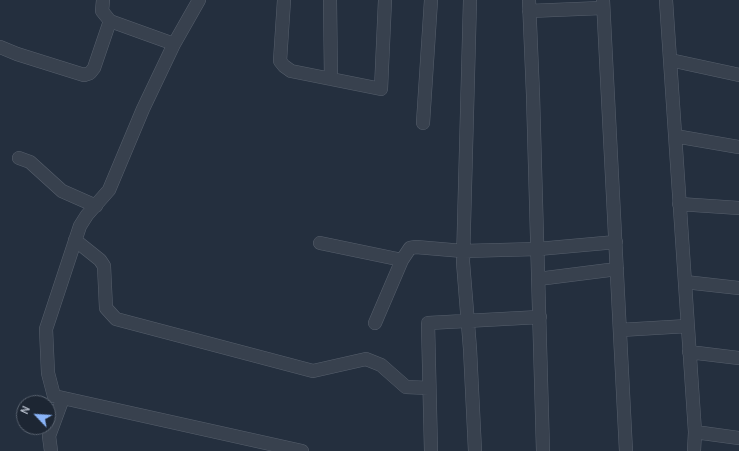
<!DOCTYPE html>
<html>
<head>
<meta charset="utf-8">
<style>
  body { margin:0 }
  #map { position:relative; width:739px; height:451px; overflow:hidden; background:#242f3e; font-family:Karla,sans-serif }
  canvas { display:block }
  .north { position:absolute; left:16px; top:395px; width:40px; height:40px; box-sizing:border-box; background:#1d2633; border:1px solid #59626f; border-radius:50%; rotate:295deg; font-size:11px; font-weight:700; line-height:16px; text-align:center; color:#b4bcc9 }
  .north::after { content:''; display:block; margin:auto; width:14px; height:18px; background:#8ab4f8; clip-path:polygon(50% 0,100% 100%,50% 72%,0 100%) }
</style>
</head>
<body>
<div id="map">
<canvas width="739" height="451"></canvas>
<div class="north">N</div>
</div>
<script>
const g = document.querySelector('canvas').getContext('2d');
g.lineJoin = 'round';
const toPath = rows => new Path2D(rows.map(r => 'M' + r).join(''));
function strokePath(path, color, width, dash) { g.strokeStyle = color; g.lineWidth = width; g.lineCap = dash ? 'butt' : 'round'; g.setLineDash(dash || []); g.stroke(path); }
const minor = toPath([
  [103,0,102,11,110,21,174,44],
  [199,0,174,44,143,109,109,190,87,215,80,226,46,329,48,373,54,396,302,451],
  [284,0,280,61,284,66,291,71,381,89,385,0],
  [330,0,331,79],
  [470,0,463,262,470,349,475,451],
  [529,0,533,95,543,451],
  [603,0,626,451],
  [666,0,695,432,739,438],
  [529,11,602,8],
  [0,47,17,54,84,75,90,73,94,68,110,21],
  [670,60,739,75],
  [423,123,431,0],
  [675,136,739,147],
  [19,158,30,162,62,191,96,206],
  [679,204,739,208],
  [75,240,100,260,104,266,106,308,116,319,313,371,366,359,381,365,406,387,429,388],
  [320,243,402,260],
  [538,279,617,269],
  [685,282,739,288],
  [375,323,402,260,410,248,416,247,463,251,538,249,616,242],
  [620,330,688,326],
  [689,352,739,358],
  [51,451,49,436,63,398],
  [431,451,428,323,540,317],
  [694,451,695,432]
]);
strokePath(minor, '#565f6c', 14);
strokePath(minor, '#38414e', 13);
</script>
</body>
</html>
